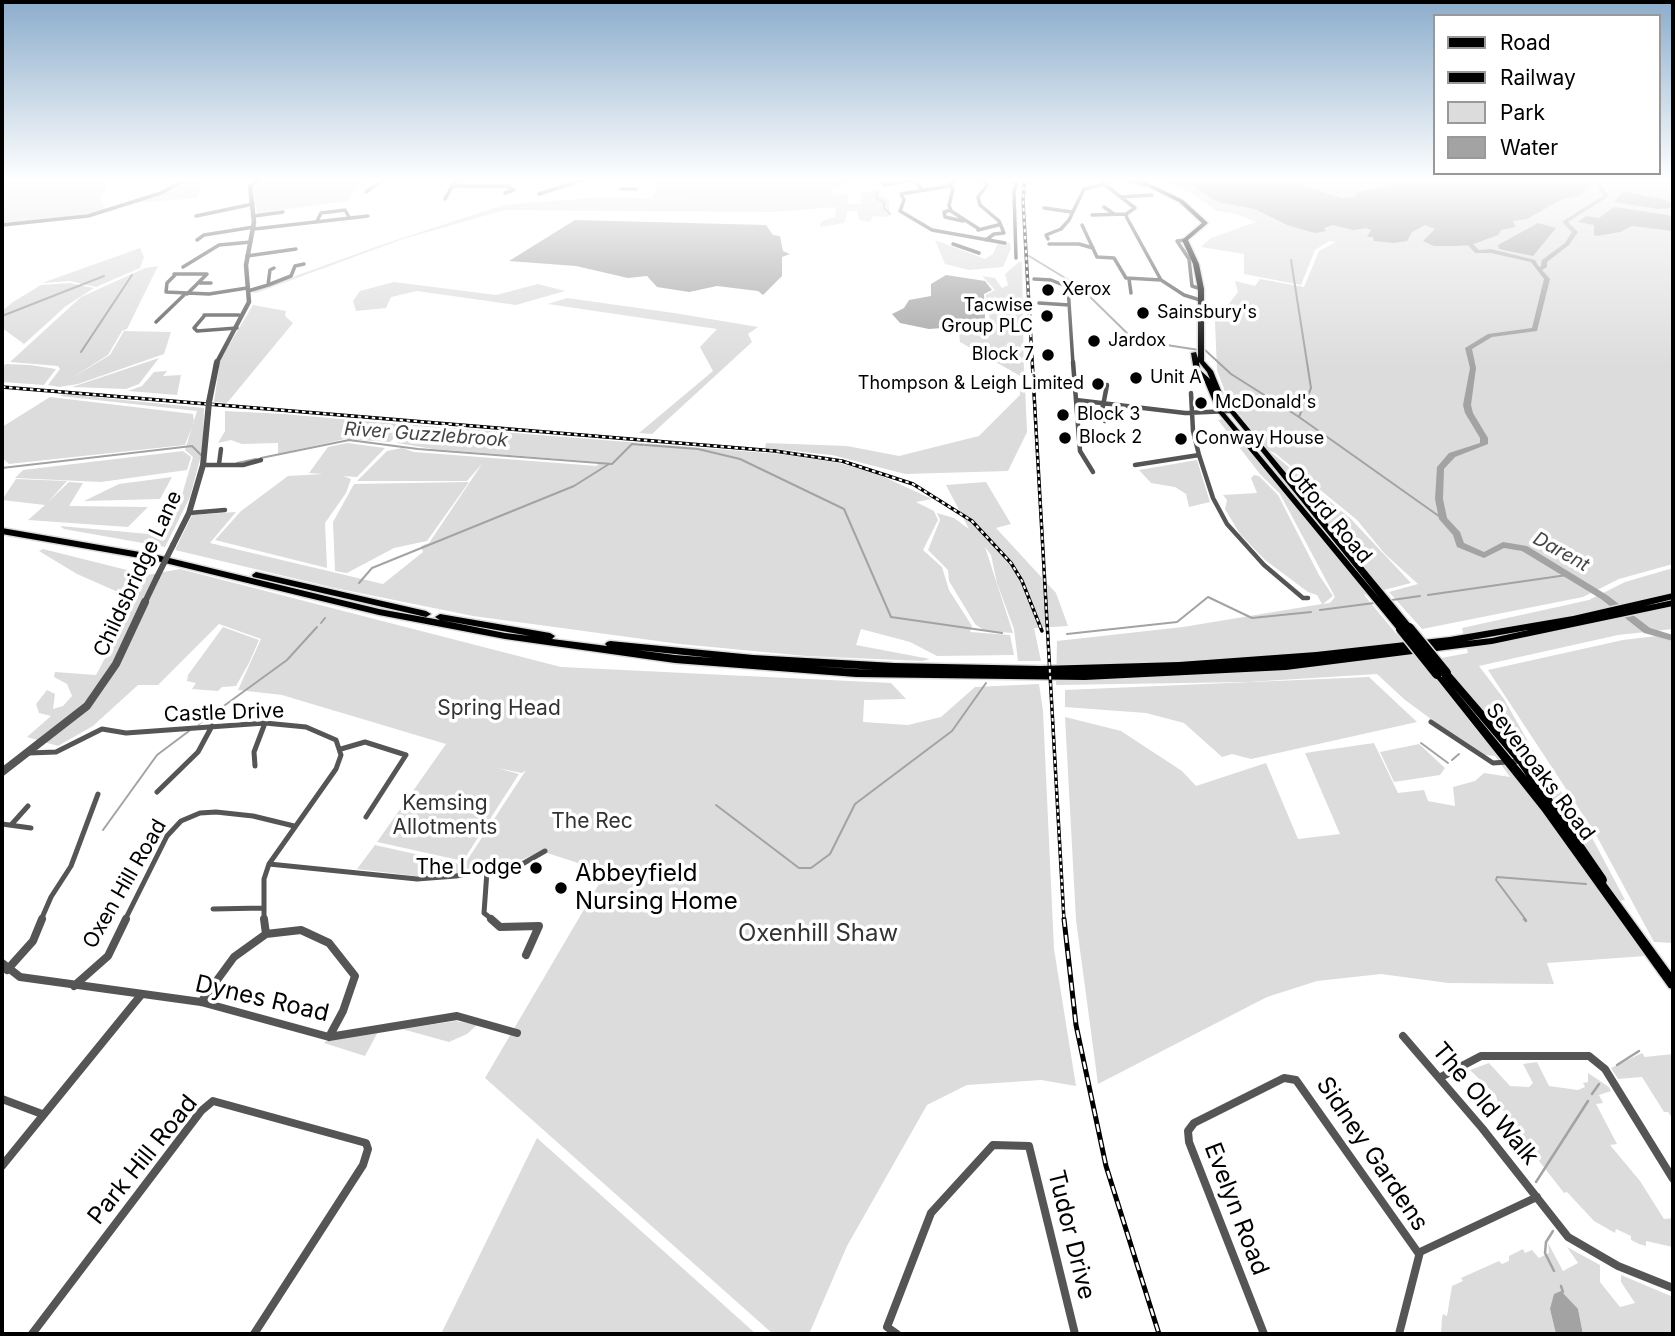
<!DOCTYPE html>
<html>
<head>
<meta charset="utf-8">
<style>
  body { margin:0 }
  #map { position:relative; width:1675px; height:1336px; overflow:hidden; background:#fff; font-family:Inter,sans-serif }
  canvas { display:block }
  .frame { position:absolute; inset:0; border:4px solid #000; pointer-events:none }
  .legend { position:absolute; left:1433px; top:14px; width:228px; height:161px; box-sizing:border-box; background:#fff; border:2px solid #999; margin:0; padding:9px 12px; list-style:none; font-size:21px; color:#000 }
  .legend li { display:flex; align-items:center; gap:14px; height:35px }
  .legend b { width:35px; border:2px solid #999 }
</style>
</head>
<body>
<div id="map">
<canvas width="1675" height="1336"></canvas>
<div class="frame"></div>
<ul class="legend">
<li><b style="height:9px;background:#000"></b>Road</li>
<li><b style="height:9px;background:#000"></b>Railway</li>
<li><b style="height:19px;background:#dcdcdc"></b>Park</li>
<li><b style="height:19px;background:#a3a3a3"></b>Water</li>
</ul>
</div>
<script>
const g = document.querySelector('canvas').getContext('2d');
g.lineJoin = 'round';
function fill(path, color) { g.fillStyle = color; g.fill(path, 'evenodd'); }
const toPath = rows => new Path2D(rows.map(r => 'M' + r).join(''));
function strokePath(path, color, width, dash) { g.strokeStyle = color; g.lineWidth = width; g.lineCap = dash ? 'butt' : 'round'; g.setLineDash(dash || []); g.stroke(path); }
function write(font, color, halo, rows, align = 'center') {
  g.font = font + ' Inter,sans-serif'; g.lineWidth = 7; g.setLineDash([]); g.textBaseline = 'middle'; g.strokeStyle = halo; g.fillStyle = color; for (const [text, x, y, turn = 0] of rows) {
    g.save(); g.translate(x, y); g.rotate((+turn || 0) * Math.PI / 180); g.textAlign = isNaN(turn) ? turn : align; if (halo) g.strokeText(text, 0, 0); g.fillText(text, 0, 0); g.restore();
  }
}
fill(toPath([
  [2,180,104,180,107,188,100,198,106,211,60,219,2,223],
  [186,180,204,180,197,198,133,203,162,193],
  [304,180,360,180,348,201,257,213,253,188,258,183],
  [658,180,850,180,831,191,835,195,849,193,847,204,861,204,862,192,876,190,889,201,889,217,873,216,870,222,859,220,857,211,848,211,844,223,820,227,821,221,835,217,836,207,774,212,505,210,403,239,256,293,251,292,381,245,503,205,604,197,709,201,652,198],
  [1159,180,1669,180,1673,188,1673,564,1619,579,1583,597,1422,629,1389,592,1418,584,1385,554,1357,520,1275,453,1269,451,1228,400,1217,370,1215,322,1238,292,1235,281,1255,286,1260,279,1304,287,1319,251,1336,242,1329,241,1315,250,1301,285,1244,274,1244,254,1201,247,1211,238,1256,222,1236,214,1217,211,1190,192],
  [935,240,985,259,993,254,998,243,1010,243,1011,248,1003,267,969,270,945,264],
  [140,248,144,257,140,268,96,287,70,281,42,283],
  [1019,262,1022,262,1024,378,960,342,959,333,990,321,986,295,995,290,982,276,995,278,1002,288,1008,285,1005,274],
  [158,266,127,329,122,331,108,355,70,379,110,355,124,331,171,332,164,354,78,384,59,387,48,385,60,369,58,366,10,362,81,297,145,268],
  [394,282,496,295,538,284,565,291,516,305,417,291,391,297,386,308,356,311,353,301,360,291],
  [70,283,94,288,66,306,24,344,2,328,2,311,13,302,41,285],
  [567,298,674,313,758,327,748,334,752,342,652,434,639,433,713,371,700,347,717,329,548,304],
  [253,305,286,311,285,316,293,323,227,403,214,402,220,360],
  [159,358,139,384,126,389,72,387],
  [6,364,30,365,56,369,44,385,2,382,2,367],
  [167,371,163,376,181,375,177,395,128,391,142,386,154,372],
  [1020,385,1025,386,1027,432,1008,471,905,474,832,455,765,448,766,443,847,446,899,456,979,436,1020,395],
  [64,394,204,408,203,448,190,497,165,547,64,529,60,526,160,535,182,495,193,457,185,450,197,411,60,396],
  [50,397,193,414,194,422,185,445,9,464,2,458,2,427],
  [225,411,284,414,407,425,390,442,345,439,278,454,278,443,242,444,231,440,218,443,225,431],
  [1223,419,1253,457,1272,453,1351,519,1411,583,1364,595,1420,662,1468,653,1462,628,1589,600,1625,582,1673,568,1673,629,1618,635,1479,666,1504,699,1535,754,1589,832,1625,900,1609,902,1645,956,1547,963,1554,984,1448,983,1381,974,1317,981,1267,997,1098,1084,1076,920,1065,717,1121,731,1182,771,1196,786,1266,763,1298,839,1340,834,1305,753,1374,743,1398,793,1424,790,1428,801,1455,806,1453,787,1475,781,1484,773,1510,777,1495,756,1484,755,1435,722,1405,700,1377,674,1248,682,1056,685,1057,641,1183,627,1322,604,1317,595,1308,592,1265,560,1240,534,1225,509,1227,500,1223,495,1257,493,1251,478,1254,475,1259,476,1278,495,1319,575,1333,596,1323,604,1330,603,1335,597,1280,494,1260,474,1218,420],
  [413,425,780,454,835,462,873,472,932,499,916,502,934,511,938,520,923,550,942,567,949,590,972,626,970,632,1010,635,1014,655,937,656,910,642,861,629,856,645,930,659,922,661,806,656,680,644,473,616,335,588,175,550,192,515,236,512,210,543,383,584,423,552,421,546,429,543,482,464,467,481,357,481,387,451,402,448,414,452,597,466,599,462,433,449,397,443],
  [347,443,385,448,357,477,343,476,351,479,346,493,325,523,327,568,215,540,241,511,288,476,323,474,309,473,328,447],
  [183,451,191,457,187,470,101,482,15,478,23,470],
  [1197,460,1210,502,1189,507,1186,494,1175,487,1151,483,1139,470],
  [172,477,160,499,84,501,119,484],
  [16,479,67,481,48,502,69,482,83,483,69,506,148,507,128,527,28,520,45,505,2,500],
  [469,482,427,541,394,548,347,573,335,571,333,522,354,484],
  [986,482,1011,524,996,528,1056,593,1068,626,1034,628,1041,661,1018,661,1014,629,997,583,991,555,985,547,1013,633,985,631,975,624,949,581,948,570,928,550,940,520,937,513,954,518,969,529,946,485],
  [43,549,147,575,180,569,561,667,891,683,906,699,864,700,863,722,908,725,941,717,975,687,1039,684,1043,711,1054,949,1076,1086,1041,1080,967,1085,927,1105,847,1246,809,1334,773,1334,485,1078,606,872,541,851,524,859,453,874,415,876,357,869,375,845,464,865,526,770,522,773,497,768,519,774,463,861,377,842,446,744,282,695,238,690,261,639,219,624,158,685,138,685,93,726,58,746,27,737,51,716,39,713,36,704,47,690,55,694,53,709,63,706,72,696,67,684,54,677,55,672,96,675,136,600,77,574,39,551],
  [223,627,259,640,249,663,236,686,222,687,218,691,192,689,196,683,187,681,188,675],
  [1673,634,1673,943,1654,942,1595,833,1488,670,1623,640],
  [1369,677,1417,722,1251,759,1232,754,1222,757,1184,723,1146,713,1065,707,1065,690],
  [1419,744,1445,768,1440,775,1394,782,1380,752],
  [456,1021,477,1025,467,1034,449,1042,402,1029],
  [379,1030,365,1056,324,1043,327,1040],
  [1642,1053,1645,1057,1673,1054,1673,1119,1668,1112,1664,1112,1642,1077,1618,1079,1611,1068],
  [1537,1062,1549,1086,1578,1090,1585,1087,1583,1083,1588,1082,1588,1073,1609,1087,1611,1091,1599,1095,1603,1103,1596,1104,1617,1144,1610,1145,1640,1181,1664,1219,1673,1218,1673,1247,1646,1241,1646,1246,1639,1244,1631,1240,1631,1236,1616,1229,1615,1233,1594,1221,1567,1192,1564,1193,1522,1139,1525,1137,1498,1104,1496,1095,1470,1070,1489,1063,1510,1086,1529,1087,1533,1083,1523,1064],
  [537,1138,716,1298,756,1334,441,1334],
  [1548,1243,1563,1271,1578,1263,1567,1247,1600,1265,1600,1282,1620,1307,1635,1303,1621,1282,1621,1275,1673,1297,1673,1334,1583,1334,1578,1309,1550,1309,1556,1334,1441,1333,1442,1318,1443,1314,1447,1316,1452,1286,1463,1281,1461,1278,1499,1261,1502,1264,1509,1261,1509,1256,1523,1249,1525,1253,1532,1250,1539,1258,1549,1253]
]), '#dcdcdc');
fill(toPath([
  [1182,180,1286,180,1341,198,1355,197,1356,193,1389,185,1395,180,1460,180,1457,183,1462,183,1466,180,1584,180,1590,186,1579,196,1562,199,1527,219,1513,221,1516,227,1501,230,1498,235,1471,245,1455,246,1434,246,1423,241,1435,229,1425,225,1412,232,1407,241,1394,243,1374,241,1373,237,1367,237,1371,230,1366,228,1353,230,1333,225,1324,228,1326,231,1315,233,1287,225,1255,209,1218,202],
  [1623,191,1666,200,1672,204,1669,208,1659,209,1614,202],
  [1614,207,1668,215,1673,218,1673,231,1632,226,1620,232,1597,236,1594,235,1594,225,1578,222,1586,216,1599,218],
  [575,220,766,225,773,235,780,236,783,251,790,254,782,257,782,276,763,295,758,291,717,286,689,292,657,287,647,276,628,278,576,266,509,261],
  [1538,223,1556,228,1533,256,1499,249,1498,245],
  [946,275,985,281,992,290,984,294,985,319,956,327,929,329,900,323,892,314,904,308,909,300,931,296,931,284],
  [1561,1291,1578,1309,1583,1334,1556,1334,1550,1309,1554,1294]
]), '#a3a3a3');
strokePath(toPath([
  [451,186,453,180],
  [876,192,877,199,884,202,884,208,890,214],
  [1029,256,1080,287,1134,340,1199,350],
  [1291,260,1311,388,1299,417,1443,519],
  [2,316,104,276],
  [1205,350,1231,374,1299,417],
  [81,352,132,275],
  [645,445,698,449,740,459,844,509,891,617,1002,633],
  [261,458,349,440,418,449,612,464,632,444,643,445],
  [237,463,256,459],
  [2,468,192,446,202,456],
  [359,583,372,568,574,486,609,464],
  [1428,595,1567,575],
  [1392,600,1420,596],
  [1320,610,1374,603],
  [321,623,325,618],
  [1067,634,1177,622,1208,597,1252,618,1311,612],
  [199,724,287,660,317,627],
  [1421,743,1448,763],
  [1452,760,1459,754],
  [716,805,799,868,811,868,830,854,855,804,952,731,986,683],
  [103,830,157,755,189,731],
  [1526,920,1496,880,1497,877,1586,884]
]), '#a3a3a3', 2);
strokePath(toPath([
  [1524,919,1526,921],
  [1617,1065,1639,1051],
  [1592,1094,1599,1084],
  [1536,1182,1588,1101],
  [1553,1231,1546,1242,1545,1253,1554,1271],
  [1561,1286,1563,1292]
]), '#a3a3a3', 2.5);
fill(toPath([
  [1593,180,1598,180,1609,196,1568,222,1578,232,1569,245,1547,262,1547,267,1542,270,1550,279,1537,331,1492,337,1472,349,1476,368,1471,405,1473,413,1488,438,1488,444,1455,457,1444,469,1443,499,1447,518,1460,532,1464,543,1484,552,1503,542,1527,546,1607,595,1650,628,1673,635,1673,641,1644,633,1601,599,1522,551,1504,548,1484,558,1457,547,1453,535,1439,519,1435,499,1437,467,1449,453,1480,443,1480,438,1465,413,1463,405,1470,368,1465,348,1488,334,1532,328,1544,279,1531,262,1491,253,1475,253,1468,245,1473,244,1479,250,1491,249,1535,260,1539,267,1541,266,1542,260,1565,243,1572,232,1563,223,1563,221,1603,196,1593,180]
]), '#a3a3a3');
const primary = toPath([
  [1135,180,1142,180,1183,200,1208,223,1188,240,1199,264,1204,289,1204,361,1213,371,1224,398,1412,626,1413,628,1412,630,1409,631,1405,629,1401,632,1398,631,1217,411,1204,380,1194,371,1191,353,1196,352,1198,358,1198,289,1193,264,1182,240,1202,223,1179,202,1135,180],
  [1199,362,1207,372,1210,379,1200,370,1199,362],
  [1218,399,1219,399,1381,600,1223,411,1218,399],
  [1446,670,1449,671,1524,758,1606,877,1607,880,1606,883,1673,975,1673,989,1669,988,1542,811,1433,674,1434,672,1437,671,1442,674,1443,671,1446,670],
  [1452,686,1518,764,1527,777,1452,686]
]);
const motorway = toPath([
  [2,528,157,555,379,609,440,620,435,617,440,614,550,633,555,636,552,639,607,646,605,644,607,642,610,641,753,655,894,663,1041,666,1179,662,1316,652,1450,637,1573,616,1673,593,1673,599,1645,606,1673,600,1673,606,1492,644,1286,670,1085,680,856,677,675,663,505,639,379,615,157,561,2,534,2,528],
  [441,620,530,636,505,633,441,620],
  [1528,630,1492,638,1466,641,1528,630],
  [637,650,713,658,675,655,637,650],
  [811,666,876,670,856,669,811,666],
  [256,572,426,611,431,614,426,617,253,577,252,575,256,572]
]);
strokePath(primary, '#dbdbdb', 3);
strokePath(motorway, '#dbdbdb', 3);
strokePath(toPath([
  [880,180,884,185,915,180,922,190],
  [956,180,949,186,901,194,904,200,900,211,932,230,1005,243],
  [981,180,988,184,978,197,980,205,999,221,1004,233,994,234,986,240],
  [1099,180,1135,208,1126,214,1127,218,1161,280,1184,295,1200,300],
  [1126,180,1145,185],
  [250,186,259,180],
  [456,186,509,186],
  [949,186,953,189,949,205,951,211,979,229],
  [621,189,636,189],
  [366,192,382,180],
  [505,193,514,190,506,186],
  [539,194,583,180],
  [1121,197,1152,195],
  [445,199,451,188,456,186,455,180],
  [1104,207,1114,214],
  [1044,208,1072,212],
  [951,210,944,212,945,217,963,221],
  [1092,215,1126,214],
  [196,216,253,204],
  [254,216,283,212],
  [317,221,321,213,345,210,349,217],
  [2,225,88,216,161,193,184,180],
  [1082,225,1097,257,1114,258,1126,278,1161,280],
  [254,229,368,216],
  [978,230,998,225],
  [1048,239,1046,235,1061,229,1069,220,1084,189,1105,184],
  [197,240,204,235,254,227],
  [1185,240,1177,241,1189,259,1192,286,1201,289],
  [953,244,979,253],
  [1049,244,1079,244,1093,248],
  [247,256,296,249],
  [1016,258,1014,192,1017,180],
  [183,267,219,245,251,242],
  [174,274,207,274,187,294],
  [175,275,167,283,166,292,209,294,247,288],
  [1034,279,1051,280,1068,287,1073,364],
  [1129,279,1131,293],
  [200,283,211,283],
  [268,285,291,276,295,266,304,264],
  [248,291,268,285,270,270,274,268],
  [1039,303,1069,305],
  [204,315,239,315],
  [205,315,194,328,197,331,237,328],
  [156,322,184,295]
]), '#555', 3.5);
strokePath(toPath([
  [1073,362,1080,451,1093,472],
  [1191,393,1193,431,1199,455,1213,498,1227,524,1264,565,1303,598,1308,598],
  [1076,400,1185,413,1230,411],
  [1105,421,1102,411,1107,385],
  [219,464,221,449],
  [203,465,243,465,261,460],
  [1135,465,1199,455],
  [189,513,225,510]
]), '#555', 4.5);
strokePath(toPath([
  [1431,722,1493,763,1521,761],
  [341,749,365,742,406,755,366,817],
  [29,753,56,752,102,729,126,733,265,723,306,727,336,740,341,755,336,769,269,864,264,879,264,920],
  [255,766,254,752,265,723],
  [157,792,198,752,212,726],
  [2,824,31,828],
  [11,825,28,806],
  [269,864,417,879,456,876,524,863,545,851],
  [487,871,484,913,493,920],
  [213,909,263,908],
  [41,920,51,897,71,866,98,794],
  [125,920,167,836,181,821,200,813,216,812,253,816,294,826]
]), '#555', 5);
strokePath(toPath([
  [264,919,266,934],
  [491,919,500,927,539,926,526,955],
  [2,963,20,977,201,1002,329,1037,457,1016,517,1033],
  [7,970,33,941,42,919],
  [74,986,108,956,126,919],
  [201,1002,234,957,266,934,301,930,329,943,355,976,343,1011,329,1037],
  [1403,1036,1482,1128,1568,1237,1618,1266,1673,1288],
  [1439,1078,1481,1056,1589,1056,1605,1069,1673,1179],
  [2,1099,42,1114],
  [2,1166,141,995],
  [32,1334,201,1111,213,1101,366,1143,368,1149,363,1165,254,1334],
  [897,1334,887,1327,931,1213,993,1145,1029,1146,1075,1334],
  [1264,1334,1189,1142,1188,1131,1194,1123,1284,1078,1296,1080,1419,1254],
  [1399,1334,1420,1252,1537,1197]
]), '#555', 8);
strokePath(toPath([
  [216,364,249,302,246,265,254,222,250,186]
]), '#555', 4.5);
strokePath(toPath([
  [209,402,217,362],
  [173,545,189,513,203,465,208,413],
  [144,604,157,577]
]), '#555', 6);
strokePath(toPath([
  [2,772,87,706,116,664,145,602]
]), '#555', 8);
fill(primary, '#000');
fill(motorway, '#000');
const railFar1 = toPath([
  [1025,180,1023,200,1064,920],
  [2,387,775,451,842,461,913,484,972,521,1011,563,1022,581,1042,631]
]);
const rail = toPath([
  [1064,919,1076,1025,1106,1166,1159,1334]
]);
strokePath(railFar1, '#000', 3.5);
strokePath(rail, '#000', 5);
strokePath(railFar1, '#fff', 2, [3.5]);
strokePath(rail, '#fff', 2.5, [8]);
const primaryBridge = toPath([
  [1409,628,1446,673],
  [1401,629,1437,674]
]);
strokePath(primaryBridge, '#dbdbdb', 13, []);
strokePath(toPath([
  [208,413,209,402],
  [157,577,173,545]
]), '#555', 6);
strokePath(primaryBridge, '#000', 10);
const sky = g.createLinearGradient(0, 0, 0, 367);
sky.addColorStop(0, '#8cadcc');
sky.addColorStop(0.49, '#fff');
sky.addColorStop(1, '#ffffff00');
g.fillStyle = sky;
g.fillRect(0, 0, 1675, 367);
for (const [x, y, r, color] of [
  [1048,290,7,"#000"],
  [1143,313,7,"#000"],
  [1047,316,7,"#000"],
  [1094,341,7,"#000"],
  [1048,355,7,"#000"],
  [1136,378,7,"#000"],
  [1098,384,7,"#000"],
  [1201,403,7,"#000"],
  [1063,415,7,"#000"],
  [1065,438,7,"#000"],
  [1181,439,7,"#000"],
  [536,868,7,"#000"],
  [561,888,7,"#000"]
]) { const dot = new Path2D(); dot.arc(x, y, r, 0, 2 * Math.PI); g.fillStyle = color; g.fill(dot); strokePath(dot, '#fff', 2.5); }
write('18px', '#000', '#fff', [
  ["Xerox",1062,290],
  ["Tacwise",1033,306,"right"],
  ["Group PLC",1033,327,"right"],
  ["Sainsbury's",1157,313],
  ["Jardox",1108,341],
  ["Block 7",1034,355,"right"],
  ["Unit A",1150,378],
  ["Thompson & Leigh Limited",1084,384,"right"],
  ["McDonald's",1215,403],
  ["Block 3",1077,415],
  ["Block 2",1079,438],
  ["Conway House",1195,439]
], 'left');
write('italic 19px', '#444', '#fff', [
  ["River Guzzlebrook",426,435,4],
  ["Darent",1561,552,29]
]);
write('21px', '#000', '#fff', [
  ["Otford Road",1329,515,50],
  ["Childsbridge Lane",138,574,-65],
  ["Castle Drive",224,713,-2],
  ["Sevenoaks Road",1540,772,53],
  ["Oxen Hill Road",125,884,-60]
]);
write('21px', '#333', '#fff', [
  ["Spring Head",499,709],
  ["Kemsing",445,804],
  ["Allotments",445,828],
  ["The Rec",592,822]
]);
write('21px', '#000', '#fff', [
  ["The Lodge",522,868]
], 'right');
write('24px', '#000', '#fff', [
  ["Abbeyfield",575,874],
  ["Nursing Home",575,902]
], 'left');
write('24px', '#333', '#fff', [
  ["Oxenhill Shaw",818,934]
]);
write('24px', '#000', '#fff', [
  ["Dynes Road",262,999,13],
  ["The Old Walk",1485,1104,50],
  ["Sidney Gardens",1372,1154,56],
  ["Park Hill Road",143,1160,-51],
  ["Evelyn Road",1236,1209,69],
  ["Tudor Drive",1071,1235,76]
]);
</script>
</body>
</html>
